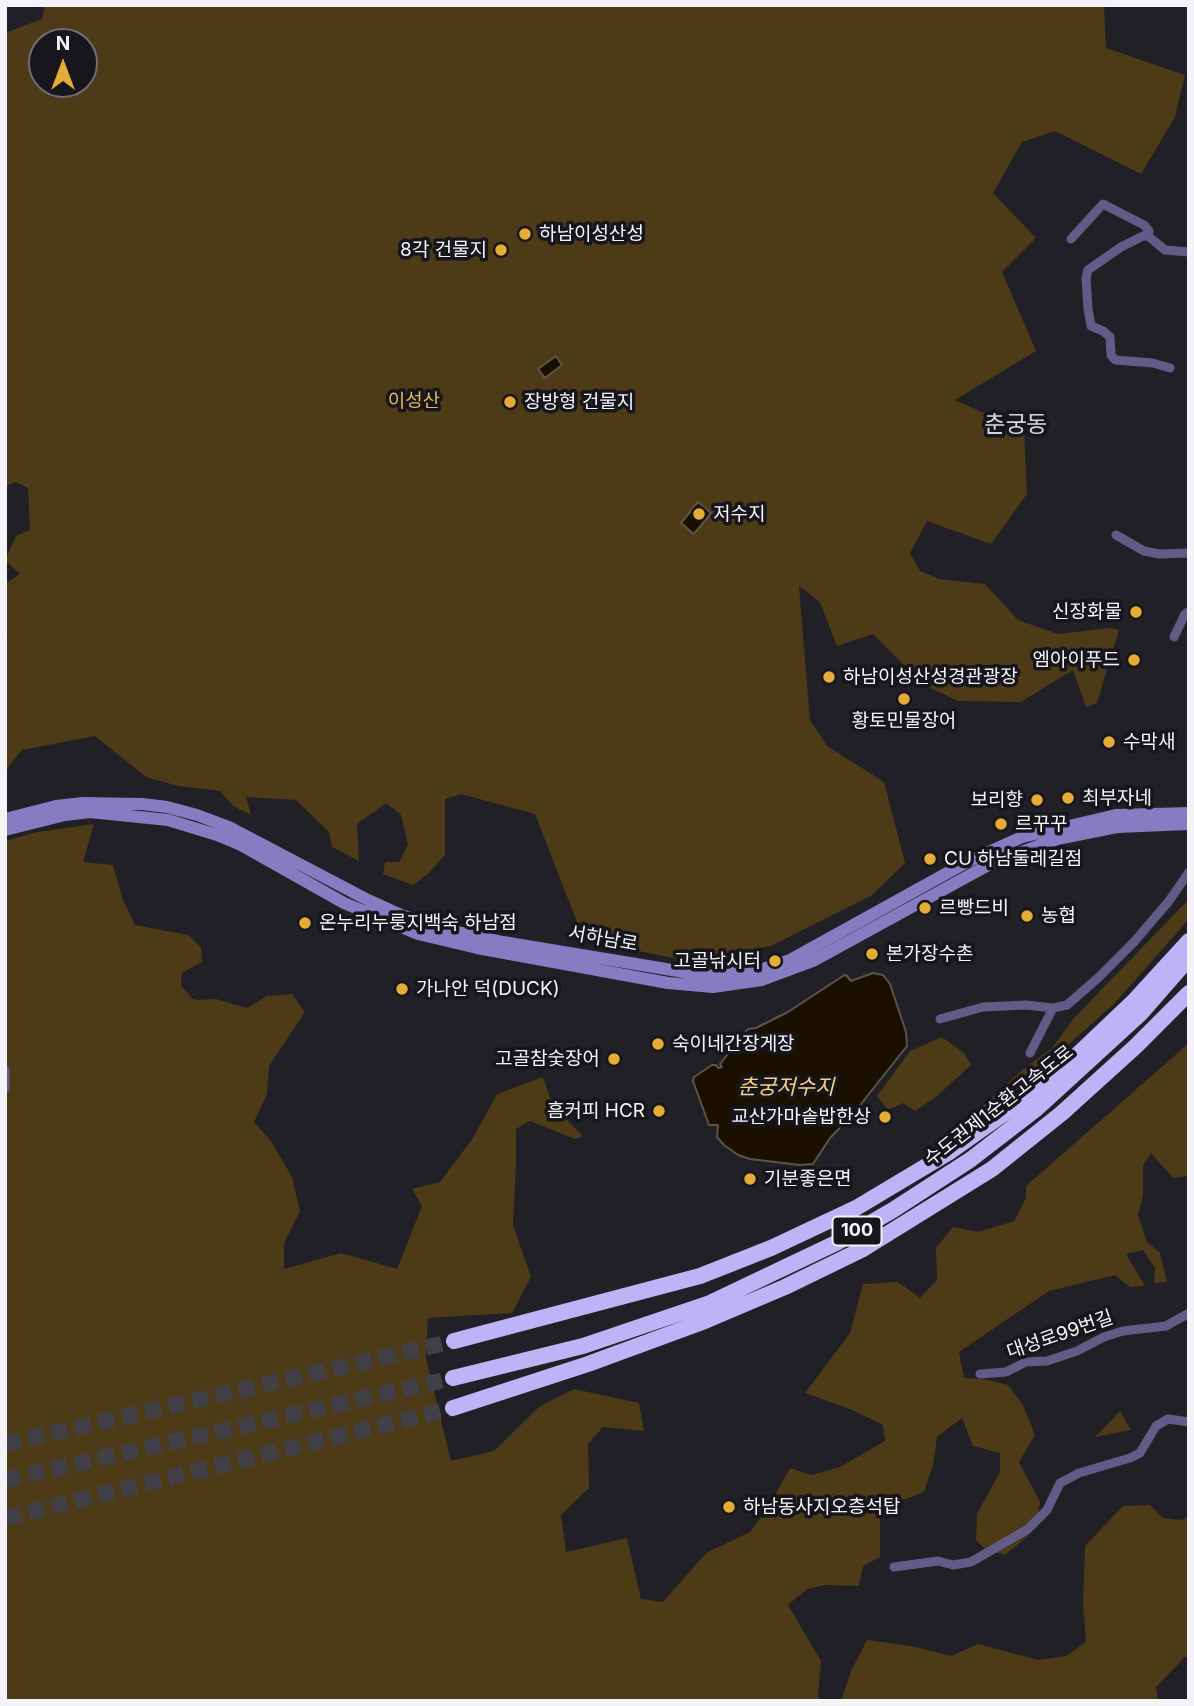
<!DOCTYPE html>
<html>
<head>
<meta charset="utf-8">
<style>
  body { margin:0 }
  #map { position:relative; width:1194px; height:1706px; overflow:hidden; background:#212026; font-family:Inter,sans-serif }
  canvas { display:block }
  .frame { position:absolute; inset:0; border:7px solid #f4f3f8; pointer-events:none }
  .north { position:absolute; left:28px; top:28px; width:70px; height:70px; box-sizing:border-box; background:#17161d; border:2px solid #6f6e75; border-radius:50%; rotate:0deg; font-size:19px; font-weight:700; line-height:28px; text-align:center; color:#f4f3f8 }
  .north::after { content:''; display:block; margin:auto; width:24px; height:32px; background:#e6ad36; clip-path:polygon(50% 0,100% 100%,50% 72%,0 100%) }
</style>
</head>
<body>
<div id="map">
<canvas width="1194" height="1706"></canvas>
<div class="frame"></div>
<div class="north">N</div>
</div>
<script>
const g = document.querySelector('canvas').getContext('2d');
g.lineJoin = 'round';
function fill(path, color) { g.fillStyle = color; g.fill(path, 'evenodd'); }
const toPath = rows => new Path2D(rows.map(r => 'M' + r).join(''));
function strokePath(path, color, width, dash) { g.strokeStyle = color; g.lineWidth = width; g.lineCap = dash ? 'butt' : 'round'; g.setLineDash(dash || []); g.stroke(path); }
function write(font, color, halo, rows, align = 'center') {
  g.font = font + ' Inter,"Noto Sans KR",sans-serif'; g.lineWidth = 7; g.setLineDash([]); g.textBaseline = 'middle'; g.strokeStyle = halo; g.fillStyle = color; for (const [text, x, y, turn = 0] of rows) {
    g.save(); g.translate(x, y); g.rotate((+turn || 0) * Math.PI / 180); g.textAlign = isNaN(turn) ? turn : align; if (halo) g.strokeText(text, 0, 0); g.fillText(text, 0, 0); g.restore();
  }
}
fill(toPath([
  [45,5,1104,5,1106,48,1185,75,1175,117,1141,174,1055,131,1022,142,993,193,1036,238,1002,272,1036,351,955,400,1024,431,1027,494,991,544,927,521,910,553,920,571,939,579,985,584,1018,620,1058,634,1109,628,1119,630,1097,703,1086,707,1073,670,1021,702,958,701,924,685,873,634,837,646,820,602,799,586,810,720,827,746,884,782,905,863,872,895,771,946,683,960,584,940,535,814,461,794,445,799,445,855,429,873,413,885,383,874,385,862,399,862,408,845,401,815,386,803,357,824,359,861,332,847,329,832,296,800,246,797,251,815,233,806,220,791,178,786,146,777,95,736,22,750,5,771,5,640,8,636,5,633,5,584,20,574,5,560,16,536,30,530,28,488,15,482,5,487,5,33,42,19],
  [42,42,84,42,84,84,42,84],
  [94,824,83,862,113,865,123,900,135,925,188,935,201,947,202,962,182,973,181,986,192,998,197,1000,216,999,247,1008,267,996,292,994,305,1012,269,1066,267,1094,254,1122,271,1141,292,1177,300,1211,284,1243,284,1269,341,1253,397,1269,422,1206,412,1189,440,1182,473,1138,497,1094,543,1077,553,1106,583,1136,575,1139,530,1121,516,1129,516,1165,513,1225,531,1277,512,1313,428,1318,426,1358,451,1461,494,1451,540,1406,574,1389,639,1403,644,1431,603,1427,588,1444,589,1488,561,1515,566,1552,627,1538,641,1599,663,1602,706,1553,750,1532,768,1508,790,1468,812,1475,840,1467,885,1441,883,1425,850,1409,805,1393,850,1333,863,1284,898,1282,920,1298,937,1280,936,1248,953,1227,978,1232,1014,1221,1026,1198,1026,1186,1189,1043,1189,1176,1173,1178,1151,1153,1143,1165,1143,1196,1138,1215,1147,1242,1160,1253,1167,1282,1154,1283,1155,1268,1143,1250,1126,1254,1145,1286,1130,1287,1115,1275,1049,1291,959,1352,964,1378,984,1379,1008,1385,1023,1405,1035,1435,1019,1462,1040,1502,1036,1523,1029,1535,1005,1555,985,1549,976,1540,977,1514,1000,1472,1000,1453,973,1446,962,1418,937,1437,933,1465,924,1492,880,1509,880,1557,863,1566,859,1586,825,1585,807,1589,788,1605,821,1661,818,1696,822,1701,5,1701,5,841,37,832],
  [1189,899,1189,919,1115,1003,1023,1085,975,1123,971,1122,983,1106,1021,1071,1052,1048,1074,1018],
  [942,1037,964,1053,971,1065,936,1097,915,1111,903,1103,888,1110,877,1096,910,1051],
  [1120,1411,1131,1430,1095,1437],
  [1150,1505,1163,1518,1182,1520,1189,1516,1189,1658,1185,1657,1156,1687,1158,1701,841,1701,851,1671,867,1640,911,1646,951,1656,978,1644,1038,1660,1066,1656,1086,1642,1083,1604,1085,1546,1123,1506]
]), '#4d3a16');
const water = toPath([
  [556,356,562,365,545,378,538,369,556,356],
  [698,502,711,513,694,534,681,523,698,502],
  [873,973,883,975,890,984,906,1032,907,1046,853,1114,830,1138,813,1164,800,1165,750,1159,738,1155,724,1145,717,1137,718,1125,709,1125,693,1081,694,1077,712,1065,716,1065,718,1068,722,1067,720,1064,748,1029,756,1028,788,1012,843,976,846,975,851,981,873,973]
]);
fill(water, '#1b1000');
strokePath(water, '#5c544a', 2);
strokePath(toPath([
  [5,1444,454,1341],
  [5,1480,453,1378],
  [5,1518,453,1408]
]), '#414046', 16, [16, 8]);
strokePath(toPath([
  [1071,239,1103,204,1144,225,1149,231,1148,236],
  [1170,368,1153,363,1115,360,1111,355,1110,337,1103,331,1091,326,1088,309,1086,278,1088,270,1121,247,1143,236,1148,236,1165,250,1189,252],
  [1116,535,1144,551,1159,554,1189,553],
  [1174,637,1185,614,1189,611],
  [940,1019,983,1007,1026,1005,1053,1008,1067,1005,1099,977,1134,942,1169,901,1189,872],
  [1030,1053,1053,1008],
  [5,1070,5,1089],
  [980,1374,1006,1372,1026,1362,1047,1361,1077,1351,1104,1337,1123,1331,1166,1326,1189,1313],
  [894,1567,938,1561,953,1565,971,1562,1028,1529,1047,1510,1060,1483,1079,1473,1130,1458,1140,1453,1156,1426,1168,1419,1189,1422]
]), '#625b87', 9);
strokePath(toPath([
  [5,819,56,806,83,803,142,804,167,807,197,815,229,827,368,900,401,915,440,928,503,942,708,976,760,970,790,960,967,862,1022,837,1116,815,1189,813],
  [5,830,65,815,90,812,168,820,217,835,241,845,344,903,418,934,477,948,668,983,713,987,762,980,813,961,992,863,1057,839,1117,827,1189,824]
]), '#877bc2', 12);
strokePath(toPath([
  [454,1341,700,1276,771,1248,856,1208,948,1153,1019,1103,1075,1057,1135,1000,1189,941],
  [453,1378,583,1346,710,1303,836,1243,893,1210,970,1160,1035,1110,1141,1013,1189,958],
  [453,1408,588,1364,705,1321,785,1287,863,1249,992,1169,1062,1113,1136,1046,1189,993]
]), '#bdb3f6', 16);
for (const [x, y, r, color] of [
  [525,234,7,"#e6ad36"],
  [501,250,7,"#e6ad36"],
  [510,402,7,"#e6ad36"],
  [699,514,7,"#e6ad36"],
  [1136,612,7,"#e6ad36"],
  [1134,660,7,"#e6ad36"],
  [829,677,7,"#e6ad36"],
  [904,699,7,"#e6ad36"],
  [1109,742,7,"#e6ad36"],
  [1068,798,7,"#e6ad36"],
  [1037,800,7,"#e6ad36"],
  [1001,824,7,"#e6ad36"],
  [930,859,7,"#e6ad36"],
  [925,908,7,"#e6ad36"],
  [1027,916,7,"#e6ad36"],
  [305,923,7,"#e6ad36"],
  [872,954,7,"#e6ad36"],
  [775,961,7,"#e6ad36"],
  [402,989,7,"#e6ad36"],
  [658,1044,7,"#e6ad36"],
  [614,1059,7,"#e6ad36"],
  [659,1111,7,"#e6ad36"],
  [885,1117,7,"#e6ad36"],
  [750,1179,7,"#e6ad36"],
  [729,1507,7,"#e6ad36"]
]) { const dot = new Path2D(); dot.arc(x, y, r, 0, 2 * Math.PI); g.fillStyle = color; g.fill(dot); strokePath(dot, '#17161d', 2.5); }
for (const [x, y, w] of [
  [857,1231,49]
]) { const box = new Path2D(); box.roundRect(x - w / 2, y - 14.5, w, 29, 5); g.fillStyle = '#17161d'; g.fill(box); strokePath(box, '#f4f3f8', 2); }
write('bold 18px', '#f4f3f8', null, [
  ["100",857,1231]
]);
write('19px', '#f4f3f8', '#17161d', [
  ["하남이성산성",539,234],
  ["8각 건물지",487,250,"right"],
  ["장방형 건물지",524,402],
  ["저수지",713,514],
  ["신장화물",1122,612,"right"],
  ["엠아이푸드",1120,660,"right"],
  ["하남이성산성경관광장",843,677],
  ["황토민물장어",904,721,"center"],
  ["수막새",1123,742],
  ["최부자네",1082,798],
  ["보리향",1023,800,"right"],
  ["르꾸꾸",1015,824],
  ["CU 하남둘레길점",944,859],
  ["르빵드비",939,908],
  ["농협",1041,916],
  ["온누리누룽지백숙 하남점",319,923],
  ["본가장수촌",886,954],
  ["고골낚시터",761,961,"right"],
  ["가나안 덕(DUCK)",416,989],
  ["숙이네간장게장",672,1044],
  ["고골참숯장어",600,1059,"right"],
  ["흠커피 HCR",645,1111,"right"],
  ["교산가마솥밥한상",871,1117,"right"],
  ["기분좋은면",764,1179],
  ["하남동사지오층석탑",743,1507]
], 'left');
write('19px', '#e9b657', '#17161d', [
  ["이성산",414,401]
]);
write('19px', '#f4f3f8', '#17161d', [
  ["서하남로",603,939,10],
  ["수도권제1순환고속도로",999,1106,-38],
  ["대성로99번길",1060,1335,-19]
]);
write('italic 21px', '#f9d087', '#17161d', [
  ["춘궁저수지",786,1088]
]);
write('23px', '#d6d5df', '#17161d', [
  ["춘궁동",1016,425]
]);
</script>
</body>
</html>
